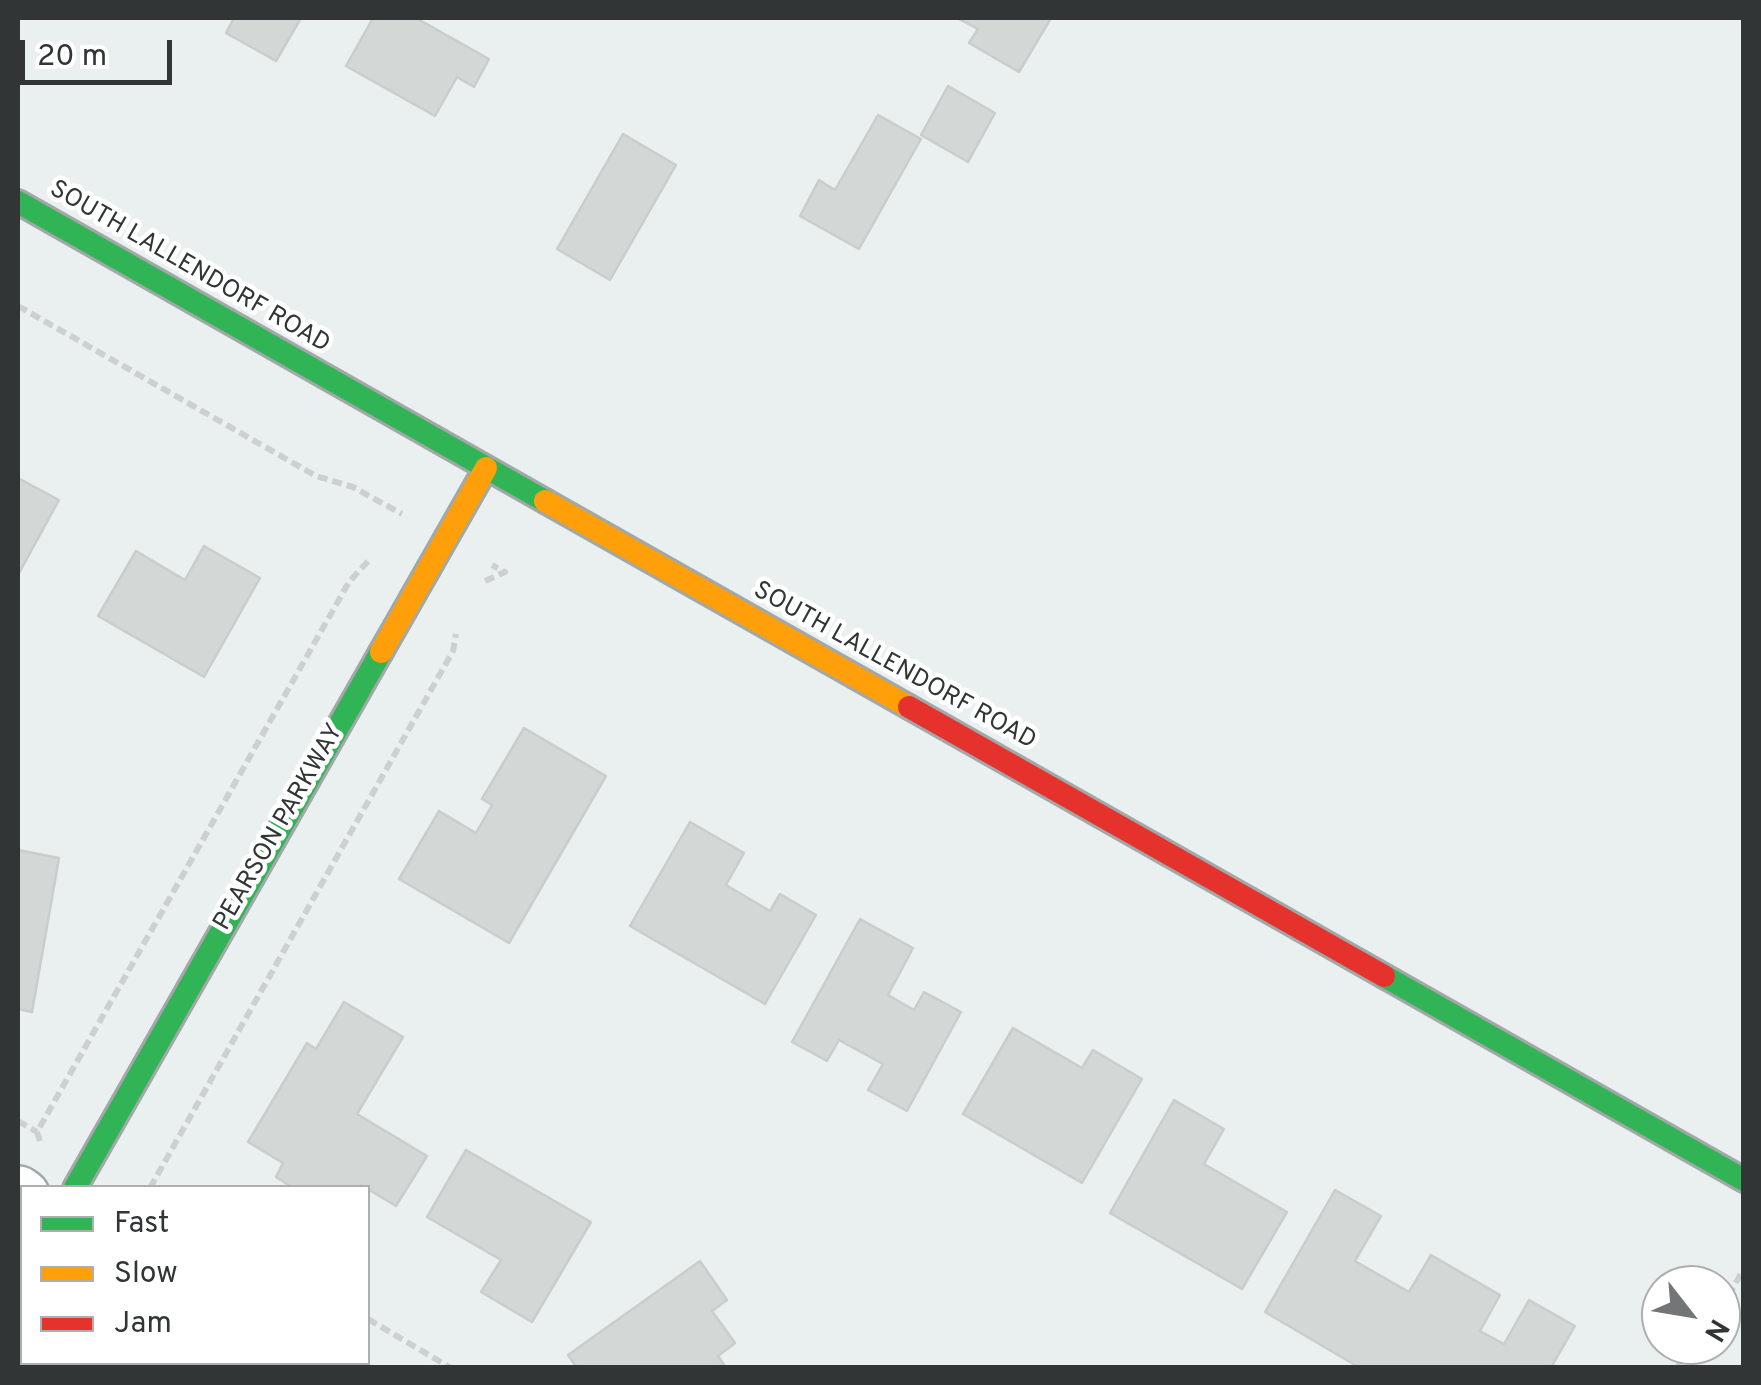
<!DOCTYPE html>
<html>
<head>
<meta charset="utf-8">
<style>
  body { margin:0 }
  #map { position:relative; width:1761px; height:1385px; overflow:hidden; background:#eaf0f0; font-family:Overpass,sans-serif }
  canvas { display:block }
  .frame { position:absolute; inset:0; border:20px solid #313535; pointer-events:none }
  .legend { position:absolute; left:20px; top:1185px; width:350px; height:180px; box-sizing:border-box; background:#fff; border:2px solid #adaeae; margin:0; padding:12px 18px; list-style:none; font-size:30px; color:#313535 }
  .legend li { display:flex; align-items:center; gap:20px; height:50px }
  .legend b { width:50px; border:2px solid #adaeae }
  .north { position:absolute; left:1641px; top:1265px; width:100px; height:100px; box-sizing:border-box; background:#fff; border:2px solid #adaeae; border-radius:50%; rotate:121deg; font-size:28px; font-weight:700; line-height:40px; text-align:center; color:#313535 }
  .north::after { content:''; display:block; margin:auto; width:35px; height:45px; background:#727676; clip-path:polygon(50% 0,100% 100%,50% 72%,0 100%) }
  .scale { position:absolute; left:20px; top:40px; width:152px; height:45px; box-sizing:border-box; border:5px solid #313535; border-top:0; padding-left:12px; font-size:30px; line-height:35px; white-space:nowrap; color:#313535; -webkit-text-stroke:8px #fff; paint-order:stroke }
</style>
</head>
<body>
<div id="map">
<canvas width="1761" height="1385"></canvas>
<div class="frame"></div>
<ul class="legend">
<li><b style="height:12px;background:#30b455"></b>Fast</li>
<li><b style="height:12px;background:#ff9f0a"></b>Slow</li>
<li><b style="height:12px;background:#e5322d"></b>Jam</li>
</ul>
<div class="north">N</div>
<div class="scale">20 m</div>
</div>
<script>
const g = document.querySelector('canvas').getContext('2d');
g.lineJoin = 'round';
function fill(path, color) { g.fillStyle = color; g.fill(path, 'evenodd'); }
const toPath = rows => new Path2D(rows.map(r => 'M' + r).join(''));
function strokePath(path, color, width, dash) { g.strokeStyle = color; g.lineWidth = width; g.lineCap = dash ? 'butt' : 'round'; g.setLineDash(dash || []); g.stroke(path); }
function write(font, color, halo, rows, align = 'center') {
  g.font = font + ' Overpass,sans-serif'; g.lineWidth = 9; g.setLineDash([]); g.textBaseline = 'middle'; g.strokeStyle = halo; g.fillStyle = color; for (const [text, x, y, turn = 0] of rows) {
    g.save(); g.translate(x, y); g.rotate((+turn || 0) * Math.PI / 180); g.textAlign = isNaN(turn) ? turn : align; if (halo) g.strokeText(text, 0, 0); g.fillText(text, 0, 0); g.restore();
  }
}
const building = toPath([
  [234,18,301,18,276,61,226,33,234,18],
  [373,18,416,18,489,59,474,87,457,77,435,116,346,66,373,18],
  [957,18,1051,18,1019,72,969,43,978,29,957,18],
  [948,86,995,113,968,162,921,135,948,86],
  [878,115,921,139,859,249,800,216,819,180,835,190,878,115],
  [623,134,676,165,610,280,557,249,623,134],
  [18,478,59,500,18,575,18,478],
  [204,546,260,578,204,677,98,616,136,551,185,580,204,546],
  [524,728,606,776,509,943,399,879,439,811,476,833,492,805,482,799,524,728],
  [690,822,744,853,726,885,770,911,780,894,816,915,765,1004,630,926,690,822],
  [18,850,59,858,32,1012,18,1009,18,850],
  [860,919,913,948,888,995,914,1010,924,992,961,1012,907,1111,868,1090,883,1064,839,1040,827,1061,792,1042,860,919],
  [344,1002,403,1037,357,1114,427,1156,396,1206,361,1185,359,1188,293,1188,276,1177,283,1163,248,1142,307,1043,316,1049,344,1002],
  [1013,1028,1082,1068,1093,1050,1142,1079,1082,1183,963,1114,1013,1028],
  [1174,1100,1224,1129,1204,1164,1287,1212,1242,1289,1110,1213,1174,1100],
  [466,1150,591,1222,532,1322,481,1292,501,1260,427,1217,466,1150],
  [1335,1190,1381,1216,1355,1261,1409,1292,1431,1255,1500,1295,1480,1331,1504,1344,1529,1300,1575,1326,1552,1366,1555,1368,1360,1368,1265,1312,1335,1190],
  [700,1261,727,1300,712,1311,735,1343,718,1356,726,1368,577,1368,568,1355,700,1261]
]);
fill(building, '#d3d7d6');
strokePath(building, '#c9cecd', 2.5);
const street = toPath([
  [18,1194,22,1197],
  [316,1362,325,1368]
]);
const fast = toPath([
  [18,202,545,501],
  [1384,976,1744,1180],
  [75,1188,381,652]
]);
const slow = toPath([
  [545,501,909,707],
  [381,652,486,468]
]);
const jam = toPath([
  [909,707,1384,976]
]);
strokePath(street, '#a2a7a7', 60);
strokePath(fast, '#a2a7a7', 28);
strokePath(slow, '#a2a7a7', 28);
strokePath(jam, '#a2a7a7', 28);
strokePath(toPath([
  [18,306,316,476,353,487,402,514],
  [485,581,505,572,492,565],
  [18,1121,37,1132],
  [40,1141,37,1132,349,582,369,560],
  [150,1188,453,651,456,634],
  [18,1266,22,1269],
  [1721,1309,1743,1270],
  [368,1319,451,1368],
  [189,1362,198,1368],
  [1677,1368,1691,1345]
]), '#cdd0d0', 6, [10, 5]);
strokePath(street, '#fcfdfd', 55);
strokePath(fast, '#30b455', 22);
strokePath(slow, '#ff9f0a', 22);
strokePath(jam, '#e5322d', 22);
write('25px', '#313535', '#fff', [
  ["SOUTH LALLENDORF ROAD",189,268,30],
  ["SOUTH LALLENDORF ROAD",894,667,29],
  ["PEARSON PARKWAY",280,828,-60]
]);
</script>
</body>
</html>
